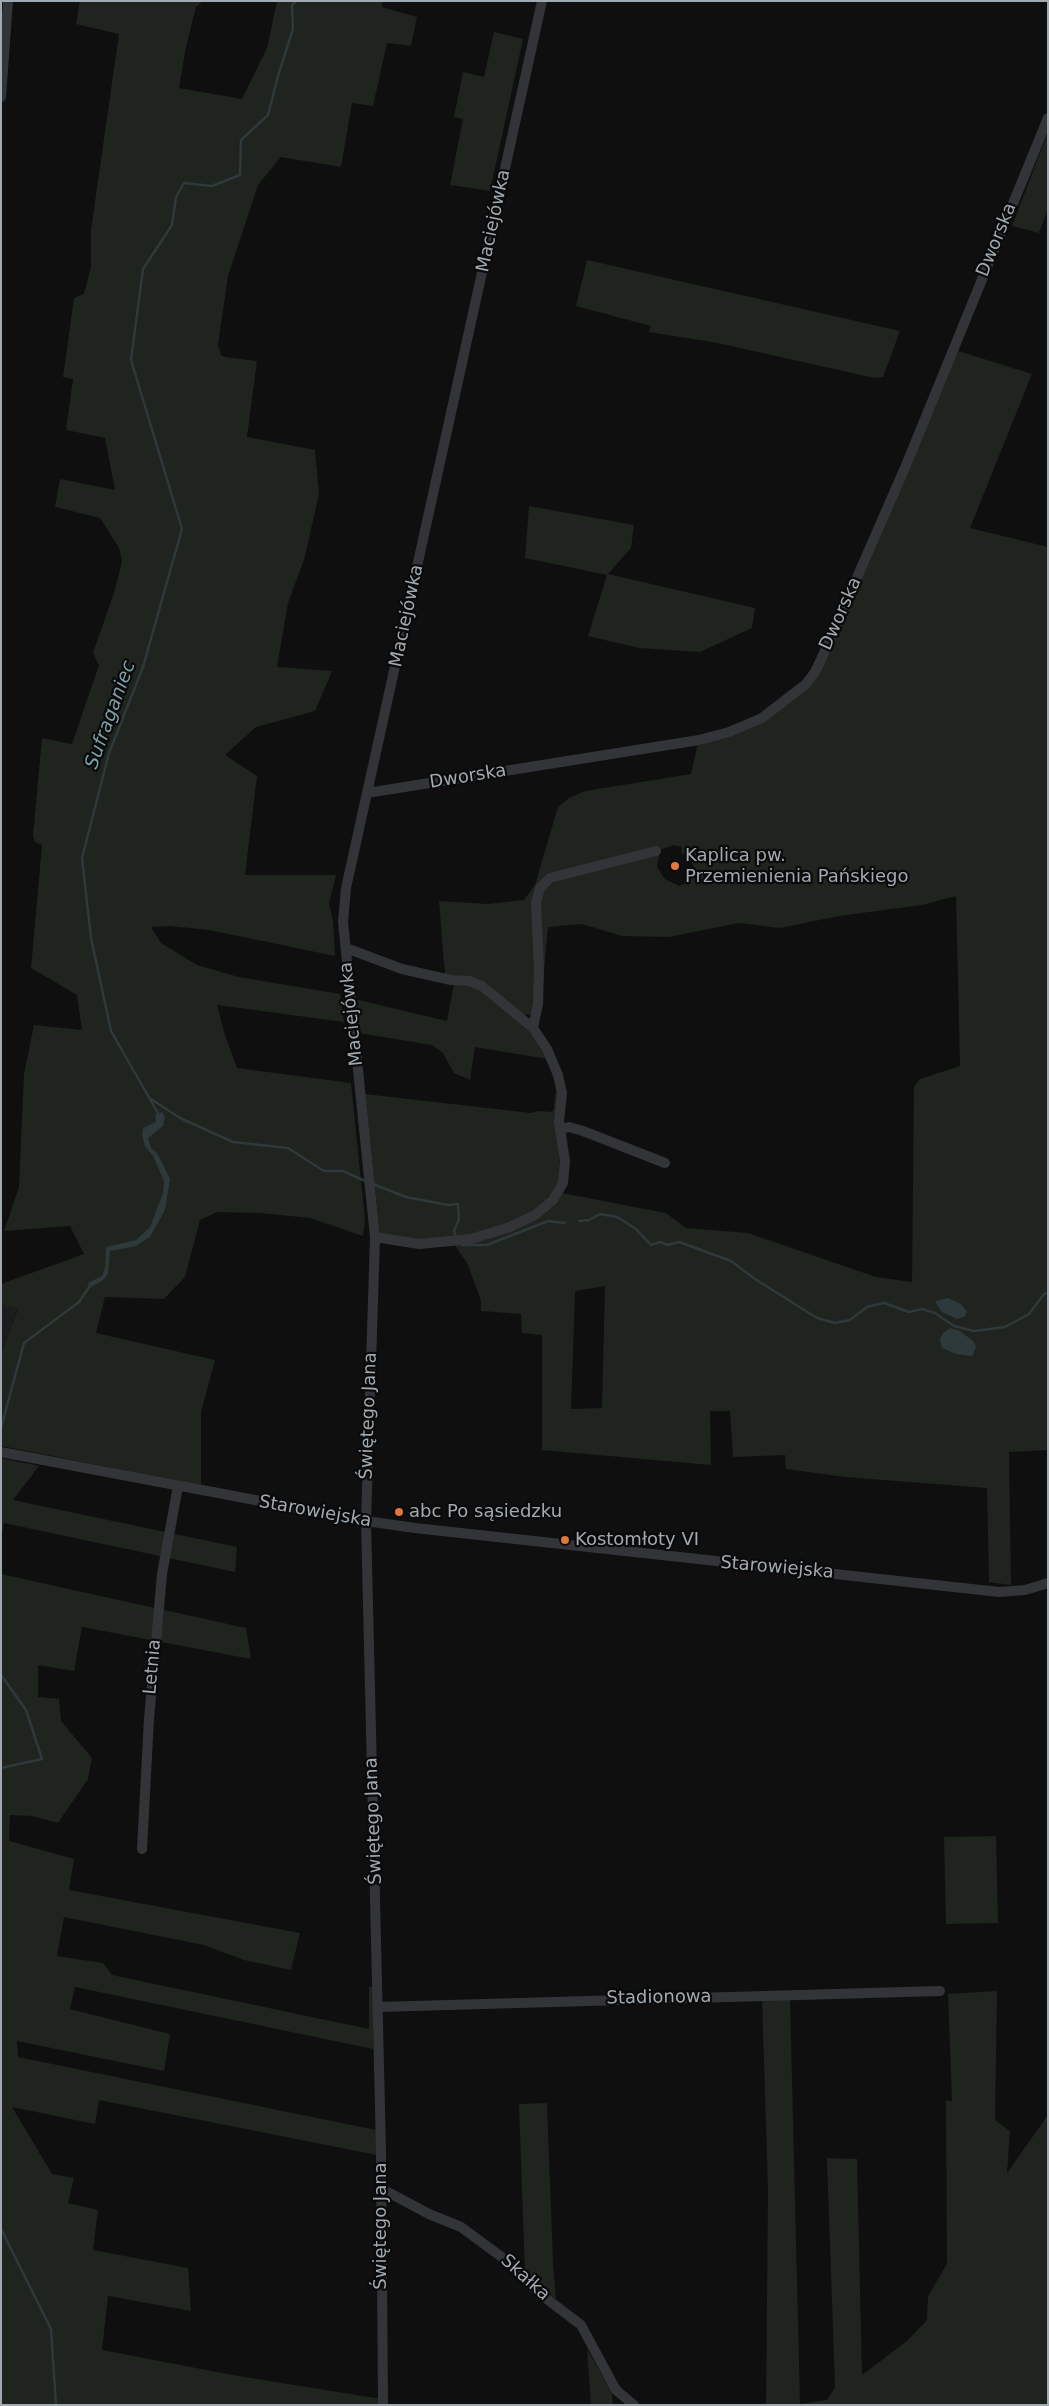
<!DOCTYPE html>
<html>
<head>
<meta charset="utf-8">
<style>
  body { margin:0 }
  #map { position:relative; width:1049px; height:2406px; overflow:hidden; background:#0f0f10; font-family:"DejaVu Sans",sans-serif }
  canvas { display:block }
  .frame { position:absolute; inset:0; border:2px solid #a1aab0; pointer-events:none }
</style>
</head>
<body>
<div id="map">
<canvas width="1049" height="2406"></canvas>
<div class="frame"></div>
</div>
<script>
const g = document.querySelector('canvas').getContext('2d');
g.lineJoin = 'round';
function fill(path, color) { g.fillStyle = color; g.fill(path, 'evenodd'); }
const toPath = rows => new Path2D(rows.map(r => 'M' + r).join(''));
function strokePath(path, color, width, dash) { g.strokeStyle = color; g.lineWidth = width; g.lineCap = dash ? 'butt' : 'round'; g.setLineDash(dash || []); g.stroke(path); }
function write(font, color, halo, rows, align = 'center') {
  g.font = font + ' "DejaVu Sans",sans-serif'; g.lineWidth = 4.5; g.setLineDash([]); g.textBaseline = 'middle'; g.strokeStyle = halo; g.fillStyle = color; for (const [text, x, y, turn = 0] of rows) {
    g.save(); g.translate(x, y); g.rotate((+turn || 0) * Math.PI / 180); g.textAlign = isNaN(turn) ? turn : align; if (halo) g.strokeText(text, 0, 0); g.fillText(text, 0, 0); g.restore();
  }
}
fill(toPath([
  [1,1304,18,1308,1,1353]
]), '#1b1c1d');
fill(toPath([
  [80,1,203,1,196,7,186,47,179,88,242,99,267,48,277,1,382,1,382,7,417,17,411,46,387,43,373,106,352,103,341,167,281,157,258,185,228,276,218,345,221,355,225,357,257,361,247,437,315,450,319,494,304,560,288,603,277,667,332,671,315,711,256,727,225,755,257,776,245,875,336,875,329,903,333,921,335,956,209,930,170,926,151,927,161,943,197,965,239,977,340,994,344,1022,217,1005,225,1035,237,1068,351,1083,365,1220,363,1236,310,1218,260,1213,217,1212,200,1220,185,1277,164,1299,105,1297,96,1333,215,1360,201,1412,201,1485,1,1446,1,1353,18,1309,1,1304,1,1284,84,1254,70,1226,4,1231,19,1187,24,1074,34,1025,82,1030,77,995,31,968,42,845,35,842,33,836,42,738,72,744,99,665,93,653,115,590,122,561,119,548,100,518,55,507,60,479,115,490,105,438,66,430,73,379,63,377,74,298,84,294,91,266,91,230,119,34,76,24],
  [494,32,523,39,490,191,450,185,463,119,454,117,463,72,484,77],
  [1048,132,1048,209,1039,233,1012,226],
  [587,260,900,331,883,377,874,378,718,343,649,332,651,326,576,306],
  [955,350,1032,374,970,528,1048,547,1048,1450,1009,1452,1011,1585,989,1582,987,1488,845,1477,786,1469,785,1455,733,1457,730,1411,710,1411,711,1465,542,1450,542,1335,522,1333,521,1314,481,1311,481,1300,467,1263,454,1244,521,1227,562,1193,666,1213,686,1228,748,1233,876,1277,912,1282,914,1087,920,1079,960,1066,956,896,922,905,839,916,780,928,739,923,669,937,622,936,582,924,548,927,543,983,533,1010,530,1015,523,1014,490,989,445,975,439,901,488,904,524,900,535,885,558,807,569,798,585,791,691,774,698,743,735,734,816,677],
  [674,845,682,847,681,853,686,855,693,864,694,870,690,878,684,884,679,886,665,879,657,867,659,855,656,851],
  [605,1286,602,1408,571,1409,575,1291],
  [529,506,634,525,631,548,608,574,755,608,752,628,700,652,639,648,588,636,607,575,525,558],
  [467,983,478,988,527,1027,548,1059,475,1047,470,1080,454,1073,443,1053,432,1045,359,1033,354,999,447,1021,454,984],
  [555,1093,558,1093,560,1181,549,1197,532,1211,511,1224,469,1236,422,1240,380,1234,365,1094,531,1113,539,1111,552,1112,554,1109],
  [1,1458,39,1466,13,1500,237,1547,235,1572,4,1523,1,1539],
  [1,1574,246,1628,251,1659,82,1627,74,1671,38,1665,38,1697,59,1699,61,1721,92,1758,88,1779,58,1823,32,1816,10,1815,9,1841,74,1859,69,1890,300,1933,291,1970,244,1960,204,1945,64,1917,57,1956,103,1963,112,1975,369,2029,369,1987,373,1987,373,2049,75,1987,70,2009,170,2034,164,2071,17,2041,18,2057,376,2130,377,2155,99,2100,95,2124,12,2107,52,2174,74,2178,68,2203,98,2210,93,2250,188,2268,191,2311,108,2296,102,2350,238,2376,388,2400,388,2405,1,2405],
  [996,1836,998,1923,946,1924,944,1837],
  [997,1991,995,2120,1010,2131,1007,2173,1048,2115,1048,2405,766,2405,768,2189,762,1998,790,1998,800,2404,827,2400,835,2388,827,2158,857,2159,862,2375,907,2341,927,2320,928,2296,947,2264,946,2101,952,2101,948,1994],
  [547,2103,553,2263,556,2299,525,2275,519,2104],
  [587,2349,612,2393,613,2405,591,2405]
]), '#1f241e');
fill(toPath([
  [162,1112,165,1117,163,1126,148,1138,151,1148,157,1153,170,1179,165,1210,150,1237,136,1246,110,1251,108,1274,102,1281,91,1287,88,1283,102,1276,105,1268,106,1247,136,1240,150,1227,163,1193,164,1181,153,1156,145,1146,142,1135,143,1128,156,1122,155,1115],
  [948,1298,961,1304,967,1311,965,1316,957,1319,942,1312,935,1301],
  [950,1328,960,1331,973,1341,976,1347,972,1356,956,1354,942,1348,940,1339,943,1333]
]), '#2e393b');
strokePath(toPath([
  [151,1099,180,1118,233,1142,288,1148,324,1171,343,1171,365,1181],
  [159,1115,111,1031,91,938,82,858,109,753,143,667,182,529,131,360,143,269,172,225,176,197,184,183,212,186,240,175,241,140,268,115,278,76,293,29,292,5,296,1],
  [373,1184,406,1197,448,1205,458,1204,459,1219,454,1231,456,1238],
  [579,1221,589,1220,600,1214,617,1217,636,1229,651,1245,660,1242,668,1245,679,1242,731,1261,755,1279,817,1318,835,1323,850,1320,867,1307,884,1303,909,1312,922,1309,935,1313,954,1326,974,1331,1005,1327,1029,1314,1044,1294,1048,1293],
  [462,1245,487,1245,548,1221,565,1223],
  [1,1428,24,1343,79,1302,91,1284],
  [1,1675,26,1710,42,1759,1,1768],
  [1,2229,51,2329,56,2405]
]), '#2e393b', 2.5);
strokePath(toPath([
  [1,97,8,1],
  [367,793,699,740,729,732,762,718,806,684,815,672,824,653,907,463,1048,118],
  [346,948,402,969,451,980,469,981,482,986,533,1028,547,1049,558,1075,562,1093,559,1122,565,1161,563,1183,553,1200,535,1215,510,1227,471,1239,419,1244,375,1237],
  [533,1028,538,1004,539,968,536,903,540,888,550,878,656,851],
  [561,1129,569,1127,583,1131,665,1163],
  [1,1452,366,1521,415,1528,999,1592,1025,1590,1048,1583],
  [142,1849,149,1719,162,1574,178,1486],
  [378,2007,940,1991],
  [382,2189,429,2214,461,2227,503,2258,539,2293,581,2325,616,2390,634,2405],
  [383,2405,381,2150,366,1521,375,1237,343,922,346,888,542,1]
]), '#323437', 10);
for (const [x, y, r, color] of [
  [675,866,5,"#df7839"],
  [399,1512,5,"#df7839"],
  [565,1540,5,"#df7839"]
]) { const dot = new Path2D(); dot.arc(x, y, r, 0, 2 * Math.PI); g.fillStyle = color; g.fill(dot); strokePath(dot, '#0a0a0b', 2); }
write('18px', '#a1aab0', '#0a0a0b', [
  ["Maciejówka",494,221,-78],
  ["Dworska",997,240,-68],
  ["Dworska",841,614,-66],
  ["Maciejówka",407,616,-78],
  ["Dworska",468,777,-9],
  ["Maciejówka",352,1014,-96],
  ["Świętego Jana",369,1416,-88],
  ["Starowiejska",315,1512,10],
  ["Starowiejska",777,1568,5],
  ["Letnia",153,1667,-85],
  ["Świętego Jana",374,1821,-92],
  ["Stadionowa",659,1998,-1],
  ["Świętego Jana",381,2226,-90],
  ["Skałka",525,2278,42]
]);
write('18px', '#a1aab0', '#0a0a0b', [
  ["Kaplica pw.",685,856],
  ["Przemienienia Pańskiego",685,877],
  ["abc Po sąsiedzku",409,1512],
  ["Kostomłoty VI",575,1540]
], 'left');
write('italic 19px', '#7ba0a8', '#0a0a0b', [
  ["Sufraganiec",111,715,-70]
]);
</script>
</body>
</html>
